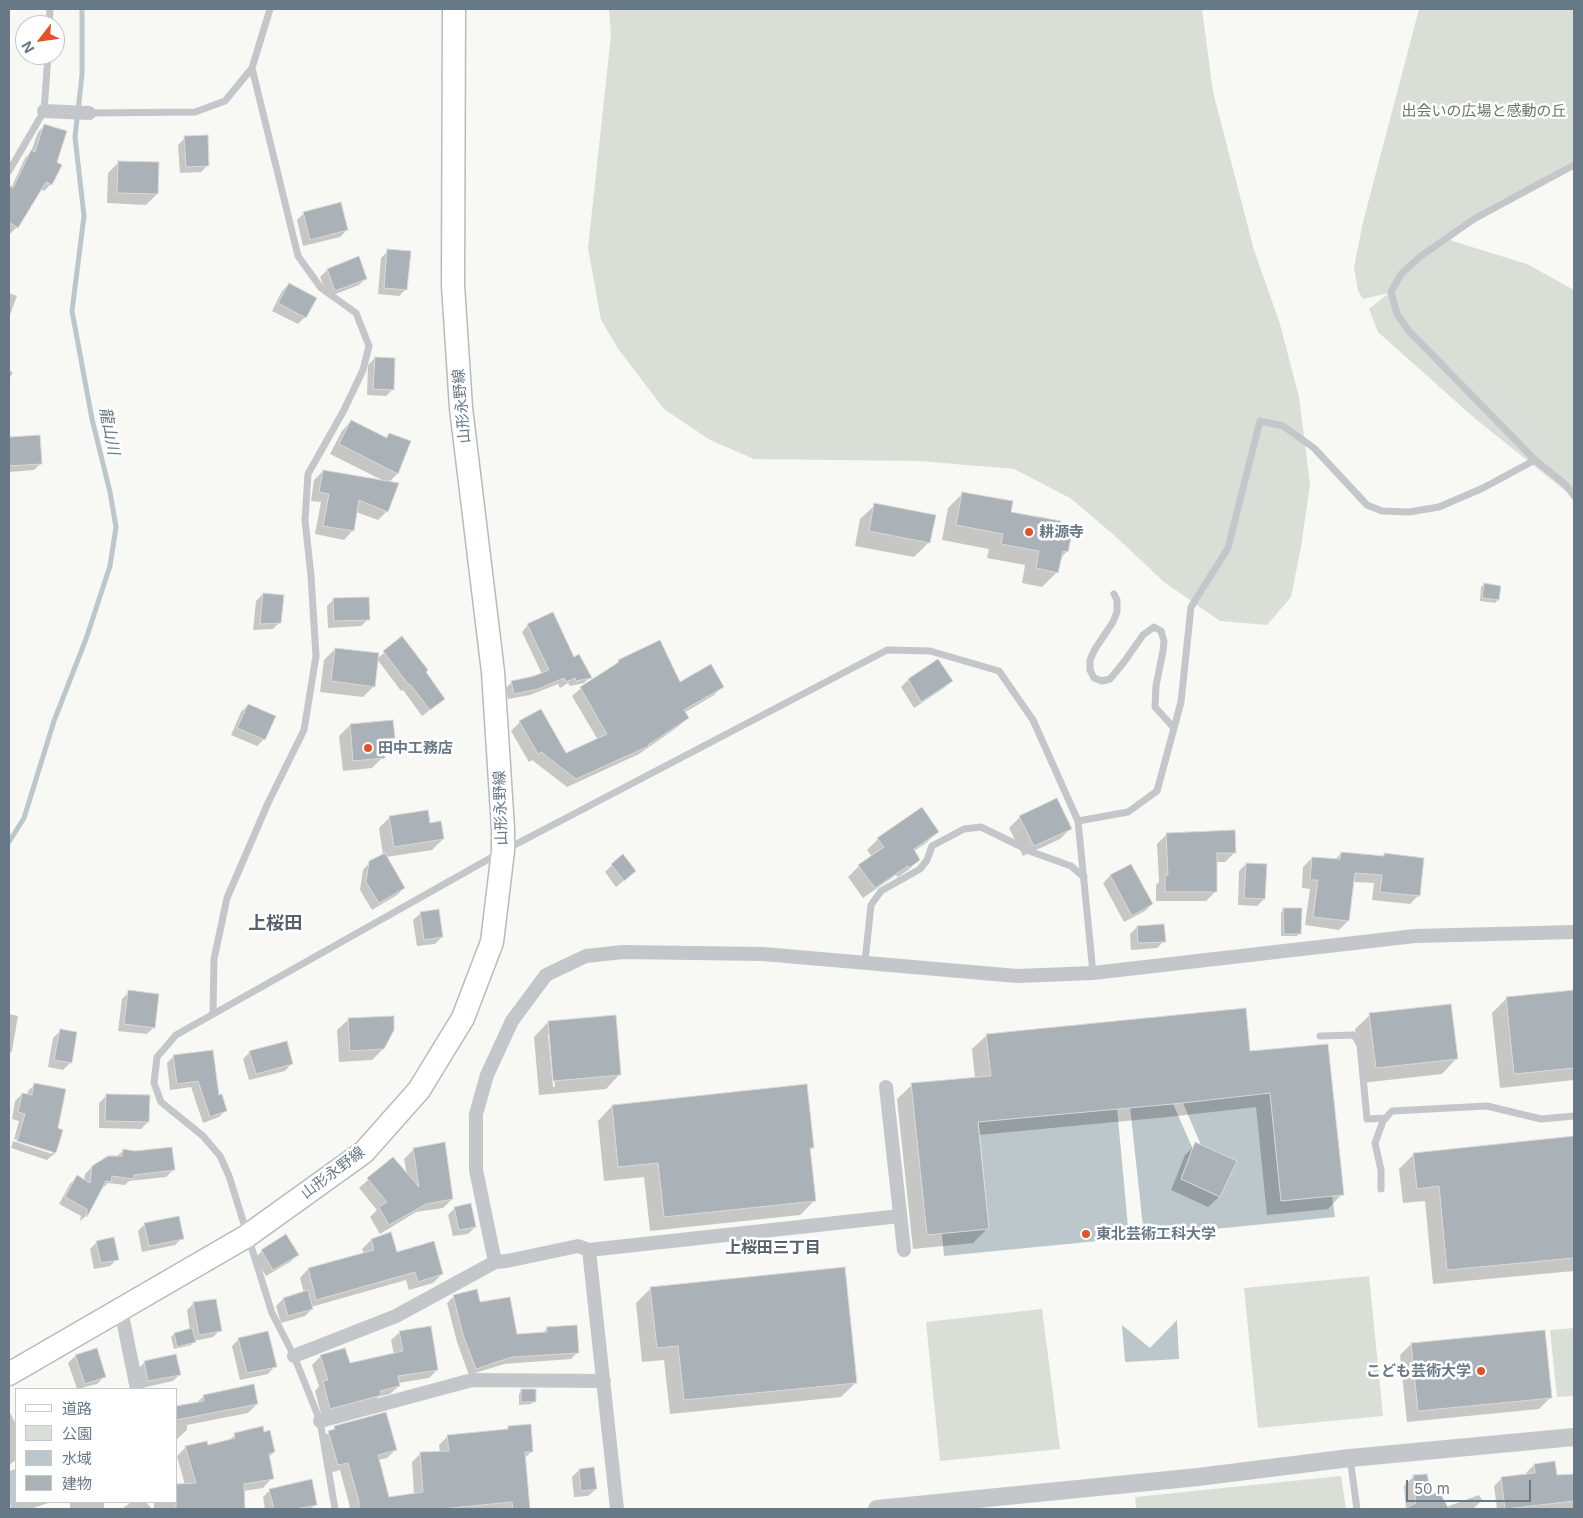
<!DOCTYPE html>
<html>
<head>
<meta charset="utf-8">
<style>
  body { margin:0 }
  #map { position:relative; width:1583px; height:1518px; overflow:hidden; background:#f8f8f5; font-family:Inter,"Noto Sans JP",sans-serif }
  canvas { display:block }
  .frame { position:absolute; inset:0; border:10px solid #677986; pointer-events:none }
  .legend { position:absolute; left:15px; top:1388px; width:162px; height:115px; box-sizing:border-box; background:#fff; border:1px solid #c2c9cf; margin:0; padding:6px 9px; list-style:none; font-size:15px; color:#677986 }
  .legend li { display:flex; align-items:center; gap:10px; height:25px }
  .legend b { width:25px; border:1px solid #c2c9cf }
  .north { position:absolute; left:15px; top:15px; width:50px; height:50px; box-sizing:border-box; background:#fff; border:1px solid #c2c9cf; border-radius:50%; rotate:240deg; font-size:14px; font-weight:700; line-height:20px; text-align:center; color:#677986 }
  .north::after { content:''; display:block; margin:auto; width:18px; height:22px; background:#e35129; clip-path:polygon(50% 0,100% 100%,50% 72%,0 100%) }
  .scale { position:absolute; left:1406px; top:1480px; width:125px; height:22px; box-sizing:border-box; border:2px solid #677986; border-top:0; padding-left:6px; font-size:15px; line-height:18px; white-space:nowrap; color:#677986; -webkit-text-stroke:4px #fff; paint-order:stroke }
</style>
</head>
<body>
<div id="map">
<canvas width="1583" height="1518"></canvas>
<div class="frame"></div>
<ul class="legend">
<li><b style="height:6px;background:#fff"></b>道路</li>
<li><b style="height:14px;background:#d9dfd6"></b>公園</li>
<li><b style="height:14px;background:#bbc7cb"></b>水域</li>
<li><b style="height:14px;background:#aab2b8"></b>建物</li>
</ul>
<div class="north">N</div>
<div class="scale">50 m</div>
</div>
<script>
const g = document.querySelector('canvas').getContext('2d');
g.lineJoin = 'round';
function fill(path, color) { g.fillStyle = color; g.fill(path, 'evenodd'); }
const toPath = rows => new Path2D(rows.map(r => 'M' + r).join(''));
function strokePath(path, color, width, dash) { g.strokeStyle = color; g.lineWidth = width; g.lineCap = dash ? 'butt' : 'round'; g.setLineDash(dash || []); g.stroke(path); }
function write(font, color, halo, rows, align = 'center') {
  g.font = font + ' Inter,"Noto Sans JP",sans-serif'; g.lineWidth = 5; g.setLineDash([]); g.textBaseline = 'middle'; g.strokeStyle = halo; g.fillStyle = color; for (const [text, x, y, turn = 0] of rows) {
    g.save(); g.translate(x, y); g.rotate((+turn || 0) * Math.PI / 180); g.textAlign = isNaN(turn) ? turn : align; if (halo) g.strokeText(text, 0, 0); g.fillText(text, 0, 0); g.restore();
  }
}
fill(toPath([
  [609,9,1202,9,1213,92,1254,250,1280,324,1299,397,1310,484,1301,547,1291,597,1267,625,1220,621,1164,582,1114,535,1070,498,1014,469,919,461,754,459,710,440,664,409,619,350,601,320,588,248,611,35],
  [1419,9,1574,9,1574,165,1474,219,1446,239,1527,264,1574,290,1574,498,1472,416,1378,332,1369,309,1389,293,1363,299,1358,291,1354,267,1363,222],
  [1369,1276,1383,1416,1258,1428,1244,1288],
  [1042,1309,1060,1449,940,1461,926,1322],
  [1574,1328,1574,1396,1557,1397,1550,1330],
  [1341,1476,1346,1509,1136,1509,1135,1497]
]), '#d9dfd6');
fill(toPath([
  [1267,1067,1281,1201,1332,1196,1335,1217,1144,1236,1130,1107,1173,1104,1193,1149,1181,1179,1220,1197,1237,1161,1201,1145,1183,1103],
  [976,1096,1117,1108,1129,1238,944,1256,942,1233,989,1228],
  [1177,1320,1179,1359,1125,1362,1122,1325,1150,1348]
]), '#bbc7cb');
fill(toPath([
  [45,125,55,163,51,184,44,191,40,189,17,227,10,234,9,233,9,187,11,188,25,158,31,152,38,132],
  [185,138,208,165,201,172,180,173,178,145],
  [119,162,157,194,146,205,107,203,108,173],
  [304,213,347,230,340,237,303,246,297,220],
  [388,251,406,289,399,296,378,294,381,258],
  [327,270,366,278,359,285,328,297,320,277],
  [289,284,305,317,298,324,272,311,282,291],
  [9,293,17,296,9,318],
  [375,358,393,389,386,396,367,395,368,365],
  [9,370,13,373,9,378],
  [351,421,385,439,389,434,397,474,388,483,387,511,378,520,356,512,353,530,344,540,315,534,321,502,311,501,314,480,323,471,386,482,330,454,342,431],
  [39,436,41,463,34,470,9,472,9,438],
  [963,493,1057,531,1067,551,1060,559,1057,572,1042,587,1022,583,1025,565,987,558,989,549,942,540,948,508],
  [875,505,929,542,914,557,855,546,860,519],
  [1484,584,1498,600,1495,603,1480,601,1481,587],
  [263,594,280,622,273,629,253,630,256,601],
  [334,599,368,619,361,626,328,628,327,606],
  [528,625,574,658,590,677,584,683,570,686,568,683,560,688,558,684,530,695,508,699,506,688,512,682,542,674,522,632],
  [402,638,444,699,422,716,403,690,401,691,377,659,374,686,363,697,320,692,324,660,335,649,377,659],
  [619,661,680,683,722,687,714,695,684,713,687,718,679,726,639,754,567,787,532,760,529,762,511,731,520,722,566,755,598,740,572,696,581,688,611,669],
  [938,661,951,681,944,688,914,708,901,687,908,680],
  [248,705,264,739,257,746,231,735,241,712],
  [350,725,394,737,382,748,383,757,372,768,343,771,339,736],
  [390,817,429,824,443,839,432,850,386,857,404,888,397,895,372,910,360,890,363,870,370,862,383,855,379,828],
  [1020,817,1070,829,1060,839,1023,856,1009,828],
  [937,832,926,843,914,851,919,860,908,870,898,877,896,875,863,898,848,877,859,866,872,857,867,850,878,839],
  [1167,834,1235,852,1225,862,1215,862,1215,892,1206,901,1156,901,1156,885,1159,882,1157,844],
  [1341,853,1383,857,1385,855,1419,895,1410,904,1372,900,1374,883,1353,882,1348,921,1339,930,1305,925,1310,889,1302,888,1303,867,1312,858,1335,860],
  [1246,864,1264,899,1257,906,1238,905,1239,871],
  [612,865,627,878,616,887,605,872],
  [1130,865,1152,904,1145,911,1124,922,1103,883,1110,876],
  [1284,909,1300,933,1297,936,1281,936,1281,913],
  [421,913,442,937,435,944,417,946,413,920],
  [1137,927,1164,941,1157,948,1131,950,1130,934],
  [1574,991,1574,1080,1500,1088,1492,1013,1507,998],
  [129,992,154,1027,147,1034,118,1031,122,999],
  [9,1014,18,1016,12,1051,9,1054],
  [1370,1015,1456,1059,1442,1074,1361,1083,1355,1029],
  [348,1020,383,1049,372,1060,339,1062,337,1030],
  [548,1022,620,1074,606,1089,539,1095,534,1037],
  [548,1034,550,1034,555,1087,553,1087],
  [60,1031,70,1063,63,1070,48,1067,53,1038],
  [987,1035,1249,1053,1342,1194,1328,1209,1267,1215,1256,1107,1168,1117,978,1135,988,1228,973,1243,913,1249,897,1099,912,1085,975,1078,972,1049],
  [250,1052,292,1063,285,1071,249,1080,243,1059],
  [174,1056,218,1097,226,1110,219,1117,203,1123,191,1087,170,1090,167,1063],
  [35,1084,56,1129,61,1131,55,1153,47,1160,11,1148,13,1141,52,1154,52,1151,14,1139,19,1121,12,1119,15,1101,22,1094,27,1095,28,1091],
  [106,1096,148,1122,141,1129,99,1128,99,1103],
  [612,1106,813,1147,809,1151,815,1200,800,1215,650,1231,644,1177,604,1181,598,1121],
  [1574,1138,1574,1271,1433,1284,1425,1201,1403,1203,1399,1169,1414,1154],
  [1196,1144,1236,1162,1219,1197,1208,1207,1171,1190,1185,1155],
  [124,1150,173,1170,166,1177,129,1181,125,1185,108,1183,103,1188,101,1188,86,1216,80,1221,81,1216,59,1204,70,1184,77,1177,84,1181,85,1174,92,1167,116,1157],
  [413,1150,452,1199,443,1208,416,1212,380,1234,370,1217,377,1210,359,1188,393,1158,407,1174,404,1159],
  [455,1208,475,1227,468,1234,453,1236,448,1215],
  [145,1224,182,1238,175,1245,142,1252,138,1231],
  [371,1240,396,1254,442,1274,433,1283,409,1290,406,1280,311,1307,312,1309,305,1316,281,1323,276,1306,283,1299,304,1293,300,1278,308,1269,364,1254,362,1249],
  [97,1242,117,1259,110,1266,94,1269,90,1249],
  [262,1251,297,1255,290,1262,266,1276,255,1258],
  [651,1288,855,1383,841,1397,670,1414,664,1360,642,1362,636,1303],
  [454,1296,479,1303,516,1335,542,1333,547,1329,578,1352,571,1359,504,1364,469,1375,457,1342,447,1303],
  [194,1303,220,1330,213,1337,194,1341,191,1345,174,1349,171,1337,174,1334,190,1330,187,1310],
  [400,1332,437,1370,429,1378,398,1383,399,1386,390,1394,378,1397,372,1403,322,1417,315,1391,319,1386,312,1365,321,1356,349,1365,394,1355,391,1340],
  [239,1339,275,1366,268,1374,240,1380,232,1346],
  [1411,1344,1550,1398,1539,1409,1407,1422,1400,1355],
  [75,1356,104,1377,97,1384,77,1389,68,1363],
  [145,1362,180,1374,173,1381,142,1388,138,1369],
  [522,1390,535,1401,531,1404,519,1405,519,1394],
  [204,1396,257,1404,248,1413,187,1425,187,1430,176,1440,176,1407,195,1404],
  [9,1411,16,1424,16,1460,9,1465],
  [335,1427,396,1449,387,1458,378,1460,388,1498,414,1494,412,1462,420,1454,440,1453,439,1445,448,1436,505,1430,508,1428,532,1451,524,1459,528,1509,346,1509,350,1507,340,1470,330,1473,320,1440],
  [235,1435,274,1452,269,1457,272,1478,263,1488,243,1491,244,1509,154,1509,154,1502,176,1502,185,1485,177,1456,186,1447,207,1446,228,1441],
  [1534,1465,1556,1476,1574,1476,1574,1509,1497,1509,1494,1486,1502,1478,1527,1475,1526,1473],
  [579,1470,596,1489,588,1496,574,1497,572,1477],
  [1414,1476,1431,1496,1446,1507,1479,1495,1482,1500,1473,1509,1406,1509,1404,1486],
  [270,1490,315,1504,311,1509,265,1509,263,1497],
  [19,1502,51,1502,30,1509,21,1509],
  [70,1502,104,1502,104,1509,70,1509],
  [131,1502,146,1502,152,1509,122,1509]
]), '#0003');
strokePath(toPath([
  [9,842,24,818,54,721,86,639,110,566,116,527,110,492,92,419,72,311,84,216,75,137,82,75,82,9]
]), '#bbc7cb', 5);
const building = toPath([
  [44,124,67,131,57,162,62,165,52,185,46,182,18,228,9,222,9,185,13,188,31,150,35,152,44,124],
  [208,135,209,166,186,167,184,136,208,135],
  [118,161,159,162,158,194,117,193,118,161],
  [341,202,348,230,310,240,303,212,341,202],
  [387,249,411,251,407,290,384,288,387,249],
  [359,256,367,279,335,291,327,269,359,256],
  [289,283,317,298,306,318,278,303,289,283],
  [375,357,395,358,394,390,373,389,375,357],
  [351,420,387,438,389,433,411,441,398,474,339,444,351,420],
  [40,435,42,464,9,466,9,437,40,435],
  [323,470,399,483,388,512,359,500,354,531,323,526,329,494,319,492,323,470],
  [962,492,1013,501,1011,512,1061,521,1059,530,1072,533,1068,552,1063,551,1058,573,1036,568,1039,551,1001,544,1003,534,956,525,962,492],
  [874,503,936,515,930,543,869,531,874,503],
  [1484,583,1501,586,1499,600,1482,598,1484,583],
  [263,593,284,595,281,623,260,624,263,593],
  [369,597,370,620,334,621,333,598,369,597],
  [553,612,574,657,579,654,592,678,576,681,575,678,566,682,564,678,538,689,514,694,511,681,534,676,549,670,527,624,553,612],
  [402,636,428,670,426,672,445,699,430,710,410,684,409,685,383,651,402,636],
  [660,640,680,682,711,664,724,687,684,710,689,718,648,745,649,746,576,779,541,752,538,754,519,721,541,709,566,753,607,734,580,687,619,662,618,660,660,640],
  [335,648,379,653,375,687,331,681,335,648],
  [938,659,953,681,921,702,908,679,938,659],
  [248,704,276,716,265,740,237,728,248,704],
  [393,720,395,738,383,739,385,758,353,761,350,724,393,720],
  [1057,798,1072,829,1034,846,1019,816,1057,798],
  [922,807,939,832,914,849,920,860,909,868,908,866,875,888,858,865,884,847,877,838,922,807],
  [428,810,430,823,441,821,444,839,394,847,389,816,428,810],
  [1235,830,1236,853,1217,853,1217,892,1165,892,1165,875,1168,875,1166,833,1235,830],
  [1341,852,1384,856,1384,853,1424,858,1420,896,1380,892,1382,875,1355,873,1349,921,1313,917,1318,880,1310,880,1312,857,1340,859,1341,852],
  [385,853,405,888,379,903,366,882,369,861,385,853],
  [623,854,636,871,624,881,611,864,623,854],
  [1246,863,1267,864,1265,899,1244,898,1246,863],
  [1131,864,1153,904,1132,916,1110,875,1131,864],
  [1283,908,1302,908,1301,934,1284,934,1283,908],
  [439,909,443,937,424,940,420,912,439,909],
  [1164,924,1166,942,1138,943,1137,926,1164,924],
  [128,990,159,994,155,1028,124,1024,128,990],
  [1574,990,1574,1068,1514,1074,1506,997,1574,990],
  [1451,1004,1458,1059,1376,1068,1369,1013,1451,1004],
  [1246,1008,1250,1051,1328,1044,1344,1195,1281,1201,1270,1093,1183,1103,978,1122,989,1229,927,1235,911,1083,991,1076,986,1034,1246,1008],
  [616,1015,621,1075,553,1081,548,1021,616,1015],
  [394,1016,394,1030,384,1049,350,1051,348,1018,394,1016],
  [60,1029,77,1032,72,1063,54,1060,60,1029],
  [287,1041,293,1064,256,1074,249,1051,287,1041],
  [213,1050,219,1095,222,1094,227,1111,210,1117,198,1081,177,1084,173,1055,213,1050],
  [34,1083,66,1089,58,1128,63,1130,56,1153,17,1141,25,1114,18,1112,22,1093,32,1095,34,1083],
  [807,1084,814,1148,810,1148,816,1201,664,1217,658,1163,618,1167,612,1105,807,1084],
  [106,1094,150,1095,149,1122,105,1121,106,1094],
  [1574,1136,1574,1258,1447,1270,1439,1186,1417,1189,1413,1153,1574,1136],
  [445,1142,453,1199,426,1204,389,1225,379,1207,387,1202,367,1178,393,1157,419,1187,413,1148,445,1142],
  [1195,1142,1237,1161,1220,1197,1181,1179,1195,1142],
  [172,1147,175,1170,134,1175,133,1179,112,1176,111,1182,106,1181,87,1217,87,1209,65,1197,77,1175,90,1183,92,1166,108,1156,122,1156,123,1149,135,1151,172,1147],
  [471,1203,476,1227,459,1230,454,1207,471,1203],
  [179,1216,184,1239,149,1246,144,1223,179,1216],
  [391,1232,397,1252,434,1241,443,1274,418,1282,415,1272,316,1300,308,1268,374,1250,371,1239,391,1232],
  [286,1234,299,1255,273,1270,261,1250,286,1234],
  [114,1237,119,1260,101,1263,96,1241,114,1237],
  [845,1267,857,1383,684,1400,678,1346,657,1348,650,1287,845,1267],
  [477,1289,480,1302,510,1297,517,1334,547,1332,546,1327,577,1325,579,1353,512,1357,476,1369,463,1335,453,1295,477,1289],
  [308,1290,313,1309,288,1316,283,1298,308,1290],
  [216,1299,222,1331,199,1335,193,1302,216,1299],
  [431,1326,438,1370,398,1376,400,1386,380,1391,382,1395,330,1409,323,1381,328,1380,320,1355,345,1348,350,1363,403,1351,399,1331,431,1326],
  [192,1328,196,1342,177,1347,174,1333,192,1328],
  [1545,1330,1552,1398,1418,1411,1411,1343,1545,1330],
  [268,1331,277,1367,247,1373,238,1338,268,1331],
  [97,1348,106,1377,85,1384,75,1355,97,1348],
  [176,1354,181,1375,148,1381,144,1361,176,1354],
  [254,1384,258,1404,176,1420,176,1406,204,1401,203,1395,254,1384],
  [521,1389,536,1389,536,1402,521,1402,521,1389],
  [386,1412,397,1450,378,1455,389,1497,423,1492,420,1452,449,1451,447,1435,508,1429,508,1426,531,1424,533,1452,525,1452,530,1509,513,1509,512,1502,441,1509,359,1509,359,1501,348,1463,338,1465,328,1431,335,1429,334,1426,386,1412],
  [263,1426,264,1432,270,1430,275,1452,269,1454,274,1479,244,1484,245,1509,176,1509,176,1484,196,1483,185,1446,207,1441,208,1445,235,1438,234,1433,263,1426],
  [1555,1461,1557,1475,1574,1474,1574,1501,1505,1509,1501,1477,1535,1473,1534,1464,1555,1461],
  [594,1467,597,1489,581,1491,579,1469,594,1467],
  [1427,1474,1432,1495,1439,1491,1449,1509,1404,1509,1416,1503,1413,1475,1427,1474],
  [312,1479,317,1505,295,1509,274,1509,269,1489,312,1479]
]);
fill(building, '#aab2b8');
strokePath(building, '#d9d9d7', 1);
const primary = toPath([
  [9,1374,247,1236,364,1152,419,1090,463,1018,492,942,503,851,503,829,493,672,461,408,453,285,454,9]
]);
strokePath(primary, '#b6bbbe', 25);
strokePath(toPath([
  [49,25,50,9],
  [89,113,195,112,225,101,252,68,270,9],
  [1574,165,1474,219,1421,256,1401,274,1391,292,1397,314,1409,331,1535,460,1566,485,1574,496],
  [9,171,44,111,48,55],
  [1114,594,1117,600,1117,612,1113,622,1095,649,1090,660,1090,670,1094,678,1102,681,1110,679,1124,662,1143,635,1154,627,1161,631,1164,641,1163,651,1156,686,1155,707,1174,728],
  [1078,821,1128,812,1157,791,1181,702,1191,607,1228,548,1260,421,1283,426,1314,448,1367,505,1382,511,1409,512,1439,507,1483,488,1535,460],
  [865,962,871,905,881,891,920,869,927,860,932,846,964,829,981,827,1032,852,1071,866,1084,877],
  [213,1013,214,959,227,898,268,803,304,730,316,656,311,576,305,520,308,474,344,410,363,370,369,346,356,313,321,288,298,256,252,68],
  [1320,1036,1354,1035,1360,1045,1367,1119,1386,1118],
  [1381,1189,1381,1170,1375,1143,1383,1121,1392,1111,1487,1106,1541,1119,1574,1116],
  [1350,1458,1357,1509],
  [335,1509,320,1421,294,1356,272,1313,229,1176,220,1156,203,1136,161,1102,154,1083,157,1057,176,1035,503,851,887,650,930,651,999,671,1033,720,1078,821,1093,973]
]), '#c3c7ca', 7);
strokePath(toPath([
  [44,111,89,113],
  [886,1087,904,1250],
  [589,1250,617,1509],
  [495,1262,476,1170,476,1114,487,1075,512,1021,546,975,586,956,623,952,763,954,1017,976,1093,973,1415,936,1574,932],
  [121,1310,137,1389],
  [294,1356,396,1316,495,1262,507,1261,578,1246,589,1250,900,1216],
  [320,1421,472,1380,604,1381],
  [16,1476,14,1477,16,1495],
  [17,1502,18,1509]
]), '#c3c7ca', 14);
strokePath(toPath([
  [877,1509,1198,1477,1350,1458,1574,1437]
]), '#c3c7ca', 18);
strokePath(primary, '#fff', 22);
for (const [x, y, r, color] of [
  [1029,532,5,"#e35129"],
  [368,748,5,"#e35129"],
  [1086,1234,5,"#e35129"],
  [1481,1371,5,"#e35129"]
]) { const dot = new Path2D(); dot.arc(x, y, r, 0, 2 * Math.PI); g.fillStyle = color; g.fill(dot); strokePath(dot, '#fff', 2); }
write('15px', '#667862', '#fff', [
  ["出会いの広場と感動の丘",1484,111]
]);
write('15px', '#677986', '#fff', [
  ["山形永野線",462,406,-95],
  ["山形永野線",501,808,-92],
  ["山形永野線",333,1173,-37]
]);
write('bold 15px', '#677986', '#fff', [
  ["耕源寺",1039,532],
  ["田中工務店",378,748],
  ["東北芸術工科大学",1096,1234],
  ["こども芸術大学",1471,1371,"right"]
], 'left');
write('italic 16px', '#637a82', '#fff', [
  ["龍山川",109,431,79]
]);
write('bold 16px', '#55616b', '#fff', [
  ["上桜田三丁目",773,1248]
]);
write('bold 18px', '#55616b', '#fff', [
  ["上桜田",275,924]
]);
</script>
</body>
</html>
